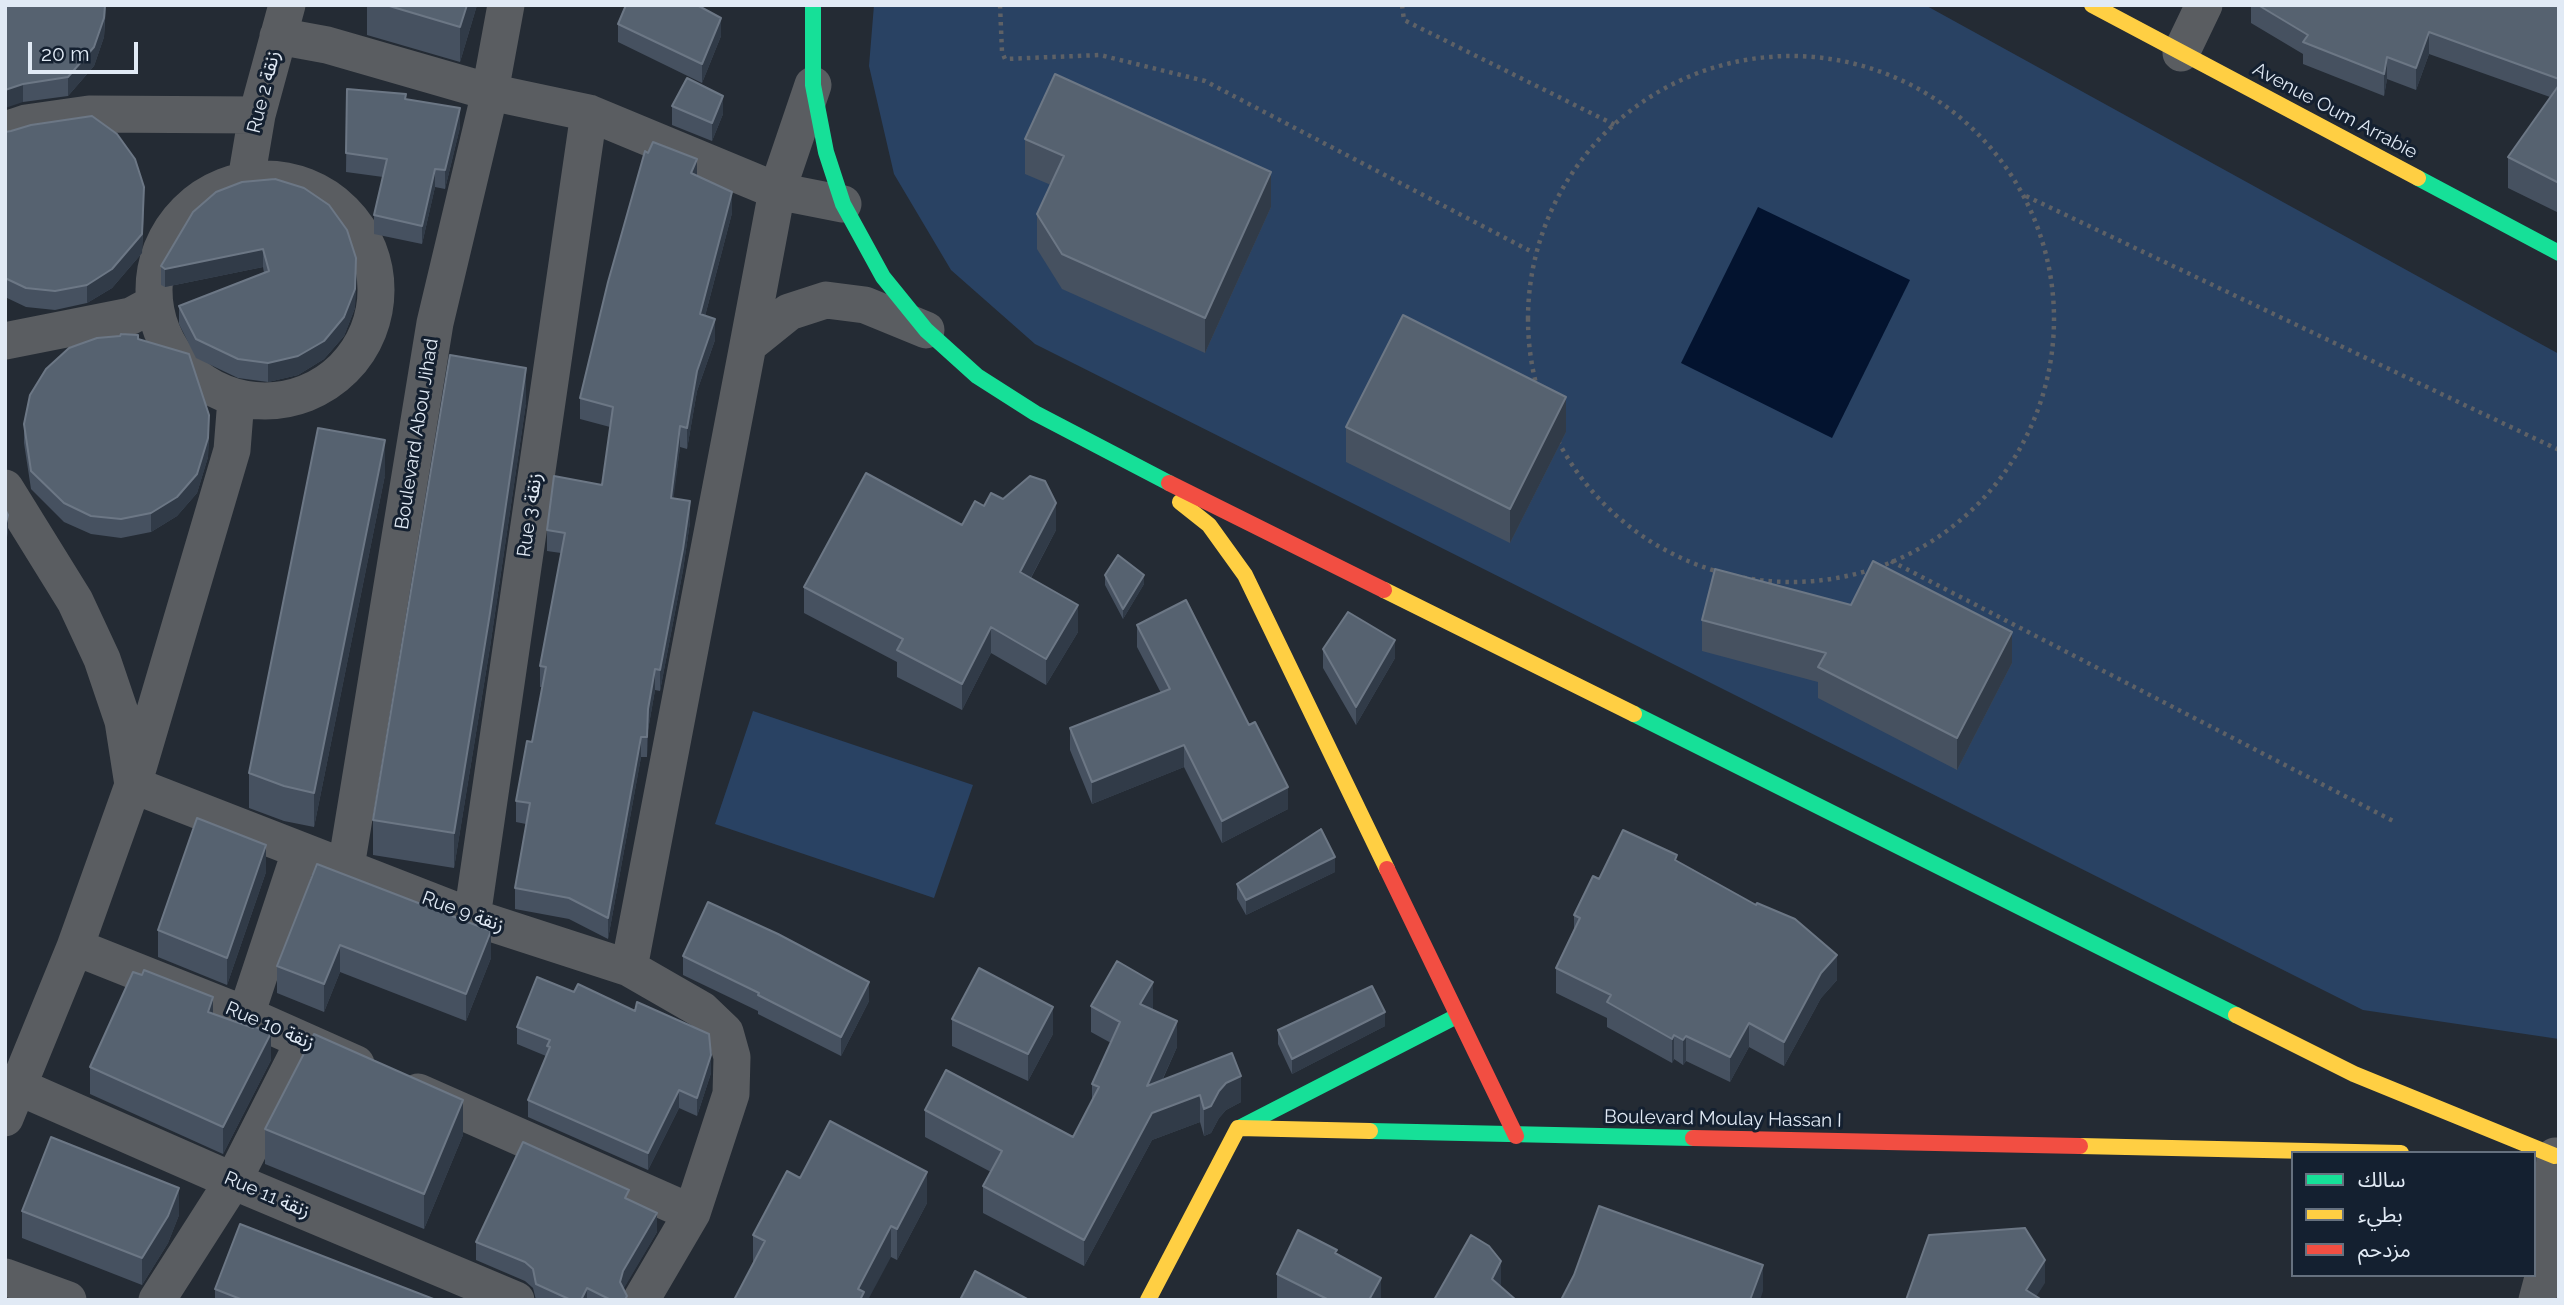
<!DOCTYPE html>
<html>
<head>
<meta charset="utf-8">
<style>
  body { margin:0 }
  #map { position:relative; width:2564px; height:1305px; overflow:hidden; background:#242b34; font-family:Raleway,"Noto Sans Arabic",sans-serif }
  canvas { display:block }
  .frame { position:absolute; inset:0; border:7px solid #e1eaf5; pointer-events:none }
  .legend { position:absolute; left:2291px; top:1151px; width:245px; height:126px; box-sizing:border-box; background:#142030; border:2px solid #66717f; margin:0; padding:9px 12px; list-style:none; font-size:21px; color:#e1eaf5 }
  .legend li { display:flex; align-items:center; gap:14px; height:35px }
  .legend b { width:35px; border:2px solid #66717f }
  .scale { position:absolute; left:28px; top:42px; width:110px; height:32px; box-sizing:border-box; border:4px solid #e1eaf5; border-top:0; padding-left:9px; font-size:21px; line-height:24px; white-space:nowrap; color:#e1eaf5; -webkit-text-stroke:5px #142030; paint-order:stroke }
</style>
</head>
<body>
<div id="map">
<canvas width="2564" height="1305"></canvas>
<div class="frame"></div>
<ul class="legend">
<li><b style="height:9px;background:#16e098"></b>سالك</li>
<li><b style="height:9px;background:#ffcf43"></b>بطيء</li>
<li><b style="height:9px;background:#f24e42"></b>مزدحم</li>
</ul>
<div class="scale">20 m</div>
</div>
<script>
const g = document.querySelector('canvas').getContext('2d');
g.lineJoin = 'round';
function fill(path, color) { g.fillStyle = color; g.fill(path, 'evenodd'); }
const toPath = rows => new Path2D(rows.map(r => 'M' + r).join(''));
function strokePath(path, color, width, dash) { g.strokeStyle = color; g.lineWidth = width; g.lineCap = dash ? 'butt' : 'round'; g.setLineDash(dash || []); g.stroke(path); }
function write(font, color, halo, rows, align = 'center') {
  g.font = font + ' Raleway,"Noto Sans Arabic",sans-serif'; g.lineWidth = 6; g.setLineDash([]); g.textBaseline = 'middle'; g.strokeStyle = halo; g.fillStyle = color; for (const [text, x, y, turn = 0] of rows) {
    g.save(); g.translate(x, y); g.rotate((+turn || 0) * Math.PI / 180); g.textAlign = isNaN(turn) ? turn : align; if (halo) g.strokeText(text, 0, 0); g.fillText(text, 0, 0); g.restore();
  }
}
fill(toPath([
  [874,5,1925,5,2559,354,2559,1039,2363,1010,1035,344,951,270,894,174,869,66],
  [753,711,973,785,934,898,715,824]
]), '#294263');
fill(toPath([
  [1758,207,1910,280,1832,438,1681,363]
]), '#03132f');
strokePath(toPath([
  [1000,5,1002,52,1005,59,1100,55,1205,81,1534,253],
  [1402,5,1404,20,1615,125],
  '1528 319a263 263 0 1 1 526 0a263 263 0 1 1-526 0Z',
  [2026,196,2559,450],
  [1891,561,2395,822]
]), '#5e6166', 4.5, [3.5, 5]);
strokePath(toPath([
  [278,36,327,45,490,92,589,113,777,191,843,204],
  [2181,53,2204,5],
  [813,85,777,191,748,345,789,312,826,300,865,305,926,330],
  [5,130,26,123,89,114,257,115],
  '154 290a111 111 0 1 1 222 0a111 111 0 1 1-222 0Z',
  [246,180,257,115,287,5],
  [5,341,131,316,153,304],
  [236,399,232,450,133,785,472,917,629,968,702,1010,725,1032,732,1057,731,1094,692,1213,641,1300],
  [5,488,75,601,102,659,123,721,133,785,75,947,5,1118],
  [346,867,435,323,490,92,506,5],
  [472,917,589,113],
  [75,947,246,1015,356,1064],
  [629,968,748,345],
  [246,1015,300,852],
  [19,1087,233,1181,516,1300],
  [418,1092,692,1213],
  [5,1277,68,1300],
  [157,1300,233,1181,304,1041],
  [2537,1300,2548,1259,2555,1156]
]), '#5a5d61', 37);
strokePath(toPath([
  [813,5,813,85,826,152,843,204,883,277,926,330,977,376,1035,413,1169,483],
  [2418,178,2559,253],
  [1634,714,2236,1015],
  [1241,1127,1457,1016],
  [1370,1131,1693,1138]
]), '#16e098', 16);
strokePath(toPath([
  [2092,5,2418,178],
  [1180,502,1209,525,1245,575,1387,869],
  [1384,590,1634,714],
  [2236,1015,2354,1074,2555,1156],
  [2080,1146,2401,1153],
  [1148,1300,1238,1128,1370,1131]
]), '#ffcf43', 16);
strokePath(toPath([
  [1169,483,1384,590],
  [1387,869,1516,1136],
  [1693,1138,2080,1146]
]), '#f24e42', 16);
fill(toPath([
  [5,5,106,5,104,37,94,66,68,96,23,102],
  [367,5,477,5,460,62,367,35],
  [2251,5,2559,5,2559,213,2508,188,2508,157,2550,97,2429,54,2416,90,2387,79,2384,96,2303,64,2303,54,2251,23],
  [618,24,721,36,702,83,618,42],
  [347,89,406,99,460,127,445,189,435,187,422,244,374,234,374,215,383,177,346,172],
  [672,106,723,114,712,141,672,125],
  [11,131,144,206,142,253,112,288,87,303,55,310,26,307,5,297,5,132],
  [1025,139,1271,207,1205,353,1062,289,1037,249,1037,214,1051,185,1025,174],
  [697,175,732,213,705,316,715,340,697,391,687,449,680,447,673,498,690,522,683,570,660,691,655,690,648,730,647,757,641,757,608,939,569,919,515,909,515,888,526,824,516,822,516,801,532,742,542,687,540,687,540,666,561,553,547,551,547,530,602,485,610,427,580,419,580,398],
  [193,212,356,277,355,308,344,336,324,359,298,375,268,382,238,378,196,358,179,324,179,306,264,273,263,267,165,287,161,285,161,266],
  [138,339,209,434,208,457,197,493,177,516,151,532,121,538,91,534,64,522,31,489,24,443,24,424],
  [526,403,490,647,454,868,373,855,373,820],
  [1346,427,1566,432,1510,543,1346,462],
  [385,475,314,827,284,821,249,808,249,773],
  [984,506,1056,530,1031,578,1078,632,1046,685,991,653,962,710,897,677,897,662,804,613,804,587,962,525],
  [1105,575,1144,584,1123,619,1105,585],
  [1702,620,2012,663,1957,770,1818,698,1818,682,1702,651],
  [1137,625,1288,809,1222,843,1184,767,1092,804,1070,750,1070,728,1161,693,1137,647],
  [1323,649,1395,658,1356,725,1323,668],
  [1677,861,1837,980,1821,998,1784,1066,1749,1047,1730,1082,1686,1061,1683,1065,1674,1059,1672,1063,1607,1027,1607,1018,1556,993,1556,968,1574,931,1574,915,1599,879],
  [317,864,491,958,466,1021,340,972,324,1012,277,993,277,966],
  [266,872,227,985,158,957,158,930],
  [1335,872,1246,915,1237,899,1237,884],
  [683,956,869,1001,841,1056,758,1014,758,1011,683,975],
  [1091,1006,1153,1008,1152,1010,1177,1047,1162,1081,1241,1102,1226,1110,1219,1118,1211,1133,1204,1136,1200,1122,1152,1140,1084,1266,983,1213,983,1186,991,1172,925,1137,925,1110,1073,1137,1092,1101,1092,1084,1111,1043,1091,1032],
  [213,1013,271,1060,223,1154,90,1094,90,1067],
  [952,1019,1053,1034,1028,1081,952,1046],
  [1385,1026,1292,1074,1278,1044,1278,1030],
  [517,1027,711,1073,697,1116,679,1108,648,1170,528,1117,528,1100,546,1056,517,1044],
  [265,1129,463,1135,424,1229,265,1164],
  [800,1178,927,1203,897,1260,891,1257,753,1263,753,1235],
  [629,1200,657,1232,623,1289,627,1300,536,1300,533,1288,525,1281,476,1260,476,1242],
  [22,1211,179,1215,168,1243,142,1285,22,1238],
  [1337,1254,1381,1300,1277,1300,1277,1274],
  [215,1289,436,1300,215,1300]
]), '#465160');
fill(toPath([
  [105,5,104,37,94,66,68,96,68,77],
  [467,5,477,5,460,62,460,27],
  [721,18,721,36,702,83,702,64],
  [2429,32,2429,54,2416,90,2416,68],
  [2387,57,2387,79,2384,96,2384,74],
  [23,84,23,102,5,108,5,90],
  [723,96,723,114,712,141,712,123],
  [460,108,460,127,445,189,445,170],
  [697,159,697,180,691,173],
  [435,169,435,187,422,244,422,226],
  [1271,172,1271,207,1205,353,1205,318],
  [144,187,142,253,112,288,87,303,87,285],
  [732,192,732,213,700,335,700,314],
  [263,249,263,267,165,287,165,269],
  [356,258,355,308,344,336,324,359,298,375,268,382,268,363],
  [715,319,715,340,697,391,687,449,687,428,697,371],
  [526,368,526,403,490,647,454,868,454,833],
  [1566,397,1566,432,1510,543,1510,509],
  [209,415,208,457,197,493,177,516,151,532,151,513],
  [680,426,680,447,671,519,671,498],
  [385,440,385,475,314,827,314,793],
  [690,501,690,522,683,570,660,691,660,670],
  [1056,503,1056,530,1020,598,1020,572],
  [8,515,8,533,5,546,5,527],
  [1144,575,1144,584,1123,619,1123,609],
  [1078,605,1078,632,1046,685,1046,659],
  [991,627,991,653,962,710,962,684],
  [2012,632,2012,663,1957,770,1957,738],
  [1395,640,1395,658,1356,725,1356,707],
  [655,669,655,690,648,730,647,757,648,709],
  [641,737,641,757,608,939,608,918],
  [1184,745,1184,767,1092,804,1092,782],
  [1288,787,1288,809,1222,843,1222,821],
  [266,845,266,872,227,985,227,958],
  [1335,857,1335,872,1246,915,1246,900],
  [491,931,491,958,466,1021,466,994],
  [340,945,340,972,324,1012,324,984],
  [1837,955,1837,980,1821,998,1784,1066,1784,1042,1821,973],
  [869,982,869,1001,841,1056,841,1037],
  [1153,982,1153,1008,1140,1030,1140,1004],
  [213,997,213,1025,208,1012],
  [1053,1007,1053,1034,1028,1081,1028,1054],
  [1385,1012,1385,1026,1292,1074,1292,1059],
  [1177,1021,1177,1047,1147,1113,1147,1086],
  [1749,1023,1749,1047,1730,1082,1730,1057],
  [271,1033,271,1060,223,1154,223,1127],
  [1674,1035,1674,1059,1672,1063,1672,1039],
  [1686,1036,1686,1061,1683,1065,1683,1040],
  [711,1055,711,1073,697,1116,697,1098],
  [1241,1076,1241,1102,1226,1110,1219,1118,1211,1133,1204,1136,1204,1109,1226,1083],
  [679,1090,679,1108,648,1170,648,1153],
  [1200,1095,1200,1122,1152,1140,1084,1266,1084,1240,1152,1113],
  [463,1100,463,1135,424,1229,424,1194],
  [927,1172,927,1203,897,1260,897,1229],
  [179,1188,179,1215,168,1243,142,1285,142,1258],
  [657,1213,657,1232,623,1290,620,1282,623,1271],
  [891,1226,891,1257,868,1300,858,1300,858,1289],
  [2045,1260,2045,1283,2034,1300,2026,1290],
  [1501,1261,1501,1287,1492,1279],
  [1763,1265,1763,1291,1760,1300,1750,1300],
  [1381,1278,1381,1300,1369,1300],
  [587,1288,587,1300,581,1300]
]), '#313b48');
const building = toPath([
  [5,5,105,5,104,18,94,47,68,77,23,84,5,90,5,5],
  [386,5,467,5,460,27,386,5],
  [626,5,697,5,721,18,702,64,618,24,626,5],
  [2258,5,2559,5,2559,79,2429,32,2416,68,2387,57,2384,74,2303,42,2308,35,2258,5],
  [1055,74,1271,172,1205,318,1062,254,1037,214,1064,156,1025,139,1055,74],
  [687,78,723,96,712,123,672,106,687,78],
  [2559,85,2559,183,2508,157,2559,85],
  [347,89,406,94,405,99,460,108,445,170,435,169,422,226,374,215,387,159,346,153,347,89],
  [92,116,117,134,135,159,144,187,142,234,112,269,87,285,55,291,26,288,5,278,5,132,11,131,31,125,92,116],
  [653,142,697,159,691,173,732,192,700,314,715,319,697,371,687,428,680,426,671,498,690,501,683,549,660,670,655,669,648,709,647,737,641,737,608,918,569,898,515,888,530,803,516,801,527,741,532,742,546,667,540,666,565,533,547,530,554,476,602,485,613,407,580,398,608,282,645,151,648,153,653,142],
  [275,179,304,188,329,205,347,230,356,258,355,289,344,317,324,341,298,356,268,363,238,359,196,339,179,306,269,271,263,249,165,269,161,266,193,212,216,192,242,182,275,179],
  [1403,315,1566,397,1510,509,1346,427,1403,315],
  [121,334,138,335,138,339,189,354,209,415,208,438,197,474,177,497,151,513,121,519,91,516,64,503,31,471,24,424,30,395,46,369,69,348,97,338,120,336,121,334],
  [450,355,526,368,490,613,454,833,373,820,450,355],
  [318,428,385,440,314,793,284,786,249,773,318,428],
  [866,473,962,525,975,501,984,506,991,493,1003,499,1030,476,1045,481,1056,503,1020,572,1078,605,1046,659,991,627,962,684,897,650,903,639,804,587,866,473],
  [5,509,8,515,5,527,5,509],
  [1118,555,1144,575,1123,609,1105,575,1118,555],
  [1873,561,2012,632,1957,738,1818,667,1826,653,1702,620,1715,569,1851,605,1873,561],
  [1186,600,1249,725,1255,722,1288,787,1222,821,1184,745,1092,782,1070,728,1170,689,1137,625,1186,600],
  [1348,612,1395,640,1356,707,1323,649,1348,612],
  [197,818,266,845,227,958,158,930,197,818],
  [1321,829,1335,857,1246,900,1237,884,1321,829],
  [1623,830,1677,855,1675,860,1756,905,1757,903,1795,919,1837,955,1821,973,1784,1042,1749,1023,1730,1057,1686,1036,1683,1040,1674,1035,1672,1039,1607,1002,1611,995,1556,968,1580,918,1574,915,1593,876,1599,879,1623,830],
  [317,864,491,931,466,994,340,945,324,984,277,966,317,864],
  [708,902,778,934,869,982,841,1037,758,995,759,993,683,956,708,902],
  [1117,961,1153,982,1140,1004,1177,1021,1147,1086,1232,1053,1241,1076,1226,1083,1219,1091,1211,1106,1204,1109,1200,1095,1152,1113,1084,1240,983,1186,1002,1151,925,1110,946,1070,1073,1137,1099,1087,1092,1084,1120,1022,1091,1006,1117,961],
  [979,968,1053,1007,1028,1054,952,1019,979,968],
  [144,970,213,997,208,1012,253,1028,253,1026,271,1033,223,1127,90,1067,133,972,142,975,144,970],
  [537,977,574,992,578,984,635,1011,637,1002,709,1034,711,1055,697,1098,679,1090,648,1153,528,1100,550,1047,547,1046,550,1040,517,1027,537,977],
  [1372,986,1385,1012,1292,1059,1278,1030,1372,986],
  [314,1034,463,1100,424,1194,265,1129,314,1034],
  [830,1121,927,1172,897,1229,891,1226,858,1289,864,1292,860,1300,734,1300,765,1241,753,1235,787,1171,800,1178,830,1121],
  [51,1137,179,1188,168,1216,142,1258,22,1211,51,1137],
  [523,1142,629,1190,625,1198,657,1213,623,1271,620,1282,627,1296,625,1300,611,1300,587,1288,581,1300,571,1300,536,1284,533,1269,525,1262,476,1242,523,1142],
  [1599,1206,1763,1265,1750,1300,1561,1300,1574,1275,1599,1206],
  [240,1224,436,1300,243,1300,215,1289,240,1224],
  [2025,1228,2045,1260,2026,1290,2042,1300,1906,1300,1929,1235,2025,1228],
  [1298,1230,1337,1250,1335,1253,1381,1278,1369,1300,1329,1300,1277,1274,1298,1230],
  [1471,1235,1489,1246,1501,1261,1492,1279,1516,1300,1434,1300,1471,1235],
  [975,1271,1029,1300,960,1300,975,1271]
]);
fill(building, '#566270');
strokePath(building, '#6c7785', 2);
write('19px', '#e1eaf5', '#142030', [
  ["Rue 2 زنقة",264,92,-76],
  ["Avenue Oum Arrabie",2335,111,28],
  ["Boulevard Abou Jihad",417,434,-81],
  ["Rue 3 زنقة",530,515,-82],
  ["Rue 9 زنقة",463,912,20],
  ["Rue 10 زنقة",270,1026,23],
  ["Boulevard Moulay Hassan I",1723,1119,1],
  ["Rue 11 زنقة",267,1195,23]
]);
</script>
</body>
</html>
